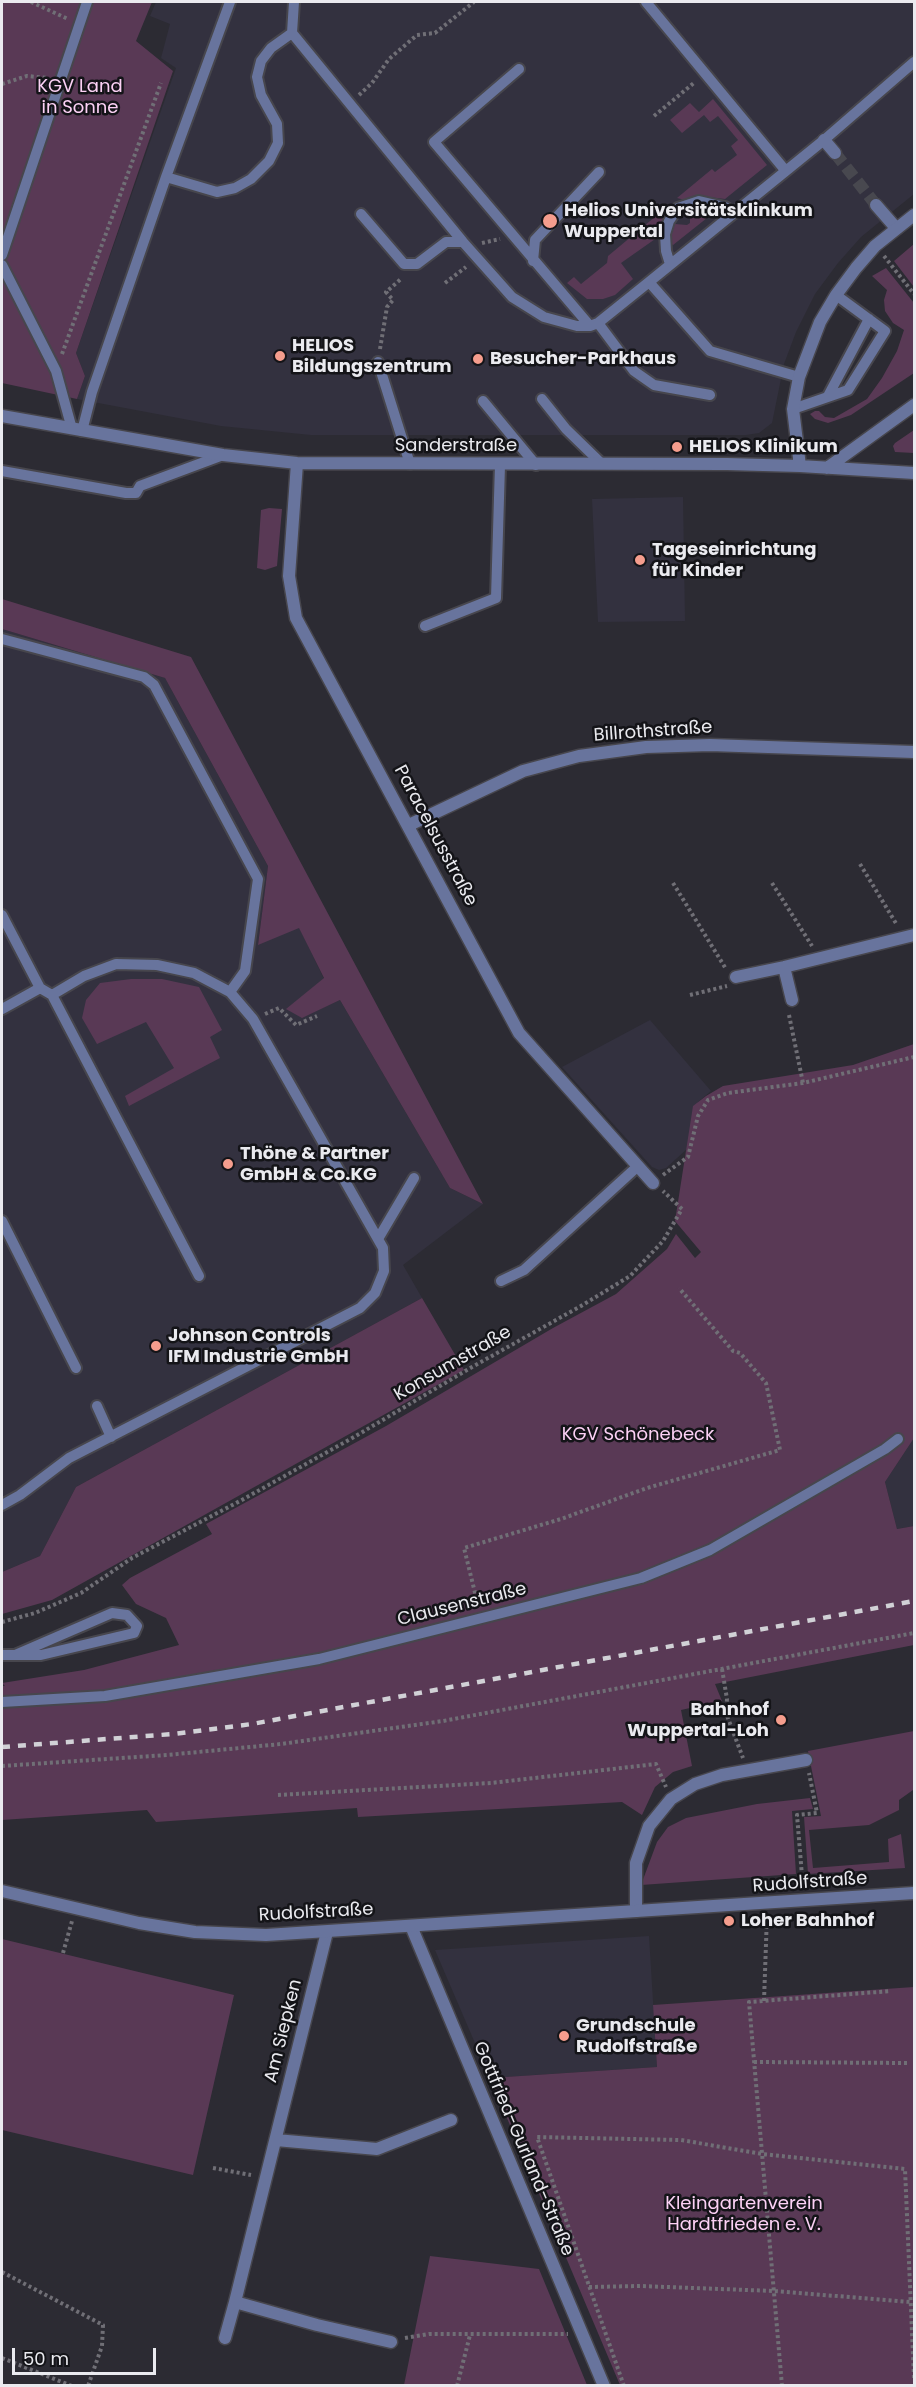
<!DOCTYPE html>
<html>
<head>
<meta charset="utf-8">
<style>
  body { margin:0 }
  #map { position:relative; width:916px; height:2387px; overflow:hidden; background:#2c2b33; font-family:Poppins,sans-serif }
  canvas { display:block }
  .frame { position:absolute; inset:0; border:3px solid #eaeaef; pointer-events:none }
  .scale { position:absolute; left:12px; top:2348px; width:144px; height:27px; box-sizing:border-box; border:3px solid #eaeaef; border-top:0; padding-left:8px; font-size:18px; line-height:21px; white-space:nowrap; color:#eaeaef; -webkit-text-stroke:4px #141418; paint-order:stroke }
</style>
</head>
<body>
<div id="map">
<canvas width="916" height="2387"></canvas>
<div class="frame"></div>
<div class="scale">50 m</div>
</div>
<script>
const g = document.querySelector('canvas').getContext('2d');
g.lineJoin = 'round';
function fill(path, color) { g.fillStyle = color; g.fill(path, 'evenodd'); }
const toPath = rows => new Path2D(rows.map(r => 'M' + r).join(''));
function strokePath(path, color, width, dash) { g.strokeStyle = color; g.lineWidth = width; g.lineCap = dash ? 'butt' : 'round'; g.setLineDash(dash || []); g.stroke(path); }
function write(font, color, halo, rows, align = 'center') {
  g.font = font + ' Poppins,sans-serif'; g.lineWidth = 5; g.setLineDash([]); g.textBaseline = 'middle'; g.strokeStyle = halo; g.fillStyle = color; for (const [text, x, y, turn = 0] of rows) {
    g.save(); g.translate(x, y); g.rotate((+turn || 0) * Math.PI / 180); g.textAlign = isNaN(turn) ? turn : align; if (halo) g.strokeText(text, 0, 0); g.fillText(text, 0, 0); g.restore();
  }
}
fill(toPath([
  [156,2,914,2,914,194,861,237,838,263,815,294,796,332,784,364,772,423,759,433,746,435,311,435,221,426,77,399,85,376,76,353,176,68,161,58,170,24,150,16],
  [683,497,685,621,598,622,592,499],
  [2,629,165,678,268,866,258,944,299,927,324,979,287,1009,303,1017,340,1000,450,1188,483,1204,403,1265,422,1298,76,1487,40,1556,2,1572],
  [650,1020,711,1091,698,1102,687,1149,666,1168,659,1170,652,1167,562,1067],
  [914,1438,914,1526,897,1529,885,1482],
  [649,1936,657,2067,490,2078,435,1950]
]), '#33313f');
fill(toPath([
  [2,2,152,2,136,41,173,71,76,353,85,376,77,399,2,383],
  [713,99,767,165,725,199,700,196,685,200,677,198,712,169,715,172,737,155,731,146,738,140,718,116,710,122,704,115,682,133,670,120,690,103,699,112],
  [668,206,669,213,661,225,658,237,621,263,633,279,615,295,603,299,587,299,567,283,574,277,581,284,607,263,608,256],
  [693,208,705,208,710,210,712,214,673,245,669,242,670,231,675,224,687,225,690,223,690,211],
  [914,244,914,287,894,261],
  [886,268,914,303,914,373,851,415,828,423,815,419,810,414,815,411,819,411,825,417,834,418,867,399,882,378,897,351,904,330,893,323,885,311,884,300,887,290,872,276],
  [914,430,914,453,895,452,893,446,895,443],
  [269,508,282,509,277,566,265,570,257,568,261,510],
  [2,599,191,657,483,1204,450,1188,340,1000,302,1018,286,1009,324,978,299,928,258,945,268,866,165,678,2,629],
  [131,979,162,979,199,987,222,1030,210,1037,220,1058,129,1106,125,1096,174,1068,146,1022,97,1044,82,1018,86,1000,100,983],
  [914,1044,914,1438,885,1482,897,1529,914,1526,914,1645,715,1684,722,1701,681,1710,692,1766,673,1772,655,1787,642,1815,622,1802,358,1817,357,1808,156,1822,147,1810,2,1820,2,1686,5,1686,2,1683,84,1670,179,1645,166,1618,136,1604,122,1585,130,1578,212,1534,206,1524,386,1426,553,1328,616,1294,667,1249,676,1234,695,1258,701,1252,675,1221,693,1106,706,1096,723,1086,853,1065],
  [422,1298,464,1370,52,1600,2,1614,2,1572,40,1556,76,1487],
  [914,1731,914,1784,913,1790,899,1800,899,1810,869,1825,809,1830,813,1868,889,1862,888,1839,901,1834,905,1868,808,1874,804,1817,821,1816,808,1751],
  [810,1798,813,1809,792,1811,796,1874,641,1885,657,1842,668,1827,686,1818,757,1804],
  [2,1939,234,1995,193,2175,2,2130],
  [914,1987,914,2385,620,2385,490,2078,657,2067,653,2005],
  [430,2256,539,2269,587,2385,404,2385]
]), '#593955');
strokePath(toPath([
  [835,153,876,205]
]), '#48484f', 12, [12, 6]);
const service = toPath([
  [294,2,292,33,463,242,512,297,544,317,577,326,590,326,598,323,649,282],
  [646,2,785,170],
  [519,69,434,142,590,326],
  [166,177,217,192,235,188,251,179,269,161,278,143,277,124,261,95,257,77,261,61,271,48,292,33],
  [361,214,404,264,417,264,446,242,463,242],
  [2,255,87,2],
  [533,261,535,240,599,172],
  [670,264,666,251,665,234,669,221,678,208,699,201,725,207,733,212],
  [2,265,56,371,72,429],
  [598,323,634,371,654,385,710,395],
  [378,362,410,464],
  [799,377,710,351,649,282,824,140,914,62],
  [828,396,869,319],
  [542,399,566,429,602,464],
  [483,401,536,465],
  [793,409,848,390,885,331,836,295],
  [82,431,92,392,166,177,230,2],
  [2,471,126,493,136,493,140,486,223,455],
  [425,626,496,598,500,465],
  [2,639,144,677,154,685,258,879,245,971,230,992,253,1019,383,1248,384,1271,375,1293,360,1308,69,1458,20,1495,2,1505],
  [2,915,40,988,52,995,199,1276],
  [52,995,84,976,116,964,157,965,194,973,230,992],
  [2,1009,40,988],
  [2,1221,76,1368],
  [378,1239,414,1178],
  [501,1281,524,1270,638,1166],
  [97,1406,111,1437],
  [2,1655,41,1655,134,1633,137,1626,127,1615,112,1613,15,1655],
  [2,1702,105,1696,319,1659,641,1578,710,1550,885,1449,898,1439]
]);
const pedestrian = toPath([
  [824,140,835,153],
  [876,205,896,228]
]);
const minor = toPath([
  [2,416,223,455,297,463,727,464,800,466,914,473],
  [297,463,289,576,296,618,519,1033,653,1183],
  [800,466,793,409,799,377,820,322,836,295,856,268,875,246,914,215],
  [827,468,914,405],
  [409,825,523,771,579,756,646,747,710,745,914,752],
  [784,967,792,1000],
  [736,977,784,967,914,935],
  [636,1911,636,1863,649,1826,671,1799,695,1784,722,1775,806,1760],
  [411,1926,604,2386],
  [276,2140,377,2149,451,2120],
  [235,2302,327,1932],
  [225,2338,235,2302,317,2325,391,2342]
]);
const tertiary = toPath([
  [2,1891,139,1923,195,1932,266,1935,914,1893]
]);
strokePath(service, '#47464d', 14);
strokePath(pedestrian, '#47464d', 15);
strokePath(minor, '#47464d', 15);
strokePath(tertiary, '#47464d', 15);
strokePath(toPath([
  [31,2,68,19],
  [2,84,27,76,48,78],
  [359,95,372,83,389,59,417,35,435,33,474,2],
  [654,116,695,82],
  [482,243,500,239],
  [884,256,914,294],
  [445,283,466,267],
  [380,349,387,307,393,300,386,292,401,279],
  [62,354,161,83],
  [860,864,897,925],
  [673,883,726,969],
  [772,883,812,946],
  [690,995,727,986],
  [265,1014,279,1008,296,1025,317,1016],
  [789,1015,803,1083],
  [663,1175,688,1157,698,1116,708,1100,728,1093,803,1083,914,1057],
  [478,1605,464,1548,561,1519,647,1488,780,1450,766,1383,740,1353,733,1351,679,1288],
  [2,1622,35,1613,81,1593,132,1558,240,1501,354,1437,472,1367,581,1306,630,1276,663,1241,682,1209,663,1191],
  [722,1669,727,1699,726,1713,743,1758],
  [2,1766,167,1755,281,1744,443,1721,914,1633],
  [278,1795,491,1783,656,1764,666,1787],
  [803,1888,797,1815,817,1813,809,1773],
  [63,1953,72,1921],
  [764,2001,767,1915],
  [754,2062,907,2063],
  [213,2168,251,2175],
  [2,2272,103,2325,102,2346,88,2386],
  [589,2287,640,2286,774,2291,911,2302],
  [405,2338,429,2334,568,2334],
  [2,2358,72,2386],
  [457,2386,470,2335],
  [624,2386,537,2137,681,2140,762,2154,905,2169,914,2379],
  [782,2386,749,2002,891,1991]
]), '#706f76', 4, [3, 3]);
strokePath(service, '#68749d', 10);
strokePath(pedestrian, '#68749d', 12);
strokePath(minor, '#68749d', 12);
strokePath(tertiary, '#68749d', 12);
strokePath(toPath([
  [2,1747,173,1734,252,1724,914,1601]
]), '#d1d1d6', 4.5, [8, 8]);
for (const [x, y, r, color] of [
  [550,221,8,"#f59d8d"],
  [280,356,6,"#f59d8d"],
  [478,359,6,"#f59d8d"],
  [677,447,6,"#f59d8d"],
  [640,560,6,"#f59d8d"],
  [228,1164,6,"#f59d8d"],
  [156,1346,6,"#f59d8d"],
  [781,1720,6,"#f59d8d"],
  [729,1921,6,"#f59d8d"],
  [564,2036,6,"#f59d8d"]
]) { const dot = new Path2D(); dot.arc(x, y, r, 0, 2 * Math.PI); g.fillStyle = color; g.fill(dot); strokePath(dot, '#141418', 2); }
write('18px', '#fcd1f5', '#141418', [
  ["KGV Land",80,87],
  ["in Sonne",80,108],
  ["KGV Schönebeck",638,1435],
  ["Kleingartenverein",744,2204],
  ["Hardtfrieden e. V.",744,2225]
]);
write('bold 18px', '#eaeaef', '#141418', [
  ["Helios Universitätsklinkum",564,211],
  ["Wuppertal",564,232],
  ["HELIOS",292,346],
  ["Bildungszentrum",292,367],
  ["Besucher-Parkhaus",490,359],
  ["HELIOS Klinikum",689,447],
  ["Tageseinrichtung",652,550],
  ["für Kinder",652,571],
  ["Thöne & Partner",240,1154],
  ["GmbH & Co.KG",240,1175],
  ["Johnson Controls",168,1336],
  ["IFM Industrie GmbH",168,1357],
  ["Bahnhof",769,1710,"right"],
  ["Wuppertal-Loh",769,1731,"right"],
  ["Loher Bahnhof",741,1921],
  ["Grundschule",576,2026],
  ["Rudolfstraße",576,2047]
], 'left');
write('18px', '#eaeaef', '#141418', [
  ["Sanderstraße",456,446],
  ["Billrothstraße",653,732,-4],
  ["Paracelsusstraße",435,836,62],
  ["Konsumstraße",453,1364,-30],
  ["Clausenstraße",462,1605,-14],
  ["Rudolfstraße",810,1883,-4],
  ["Rudolfstraße",316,1913,-3],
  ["Am Siepken",284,2031,-76],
  ["Gottfried-Gurland-Straße",523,2149,67]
]);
</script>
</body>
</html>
